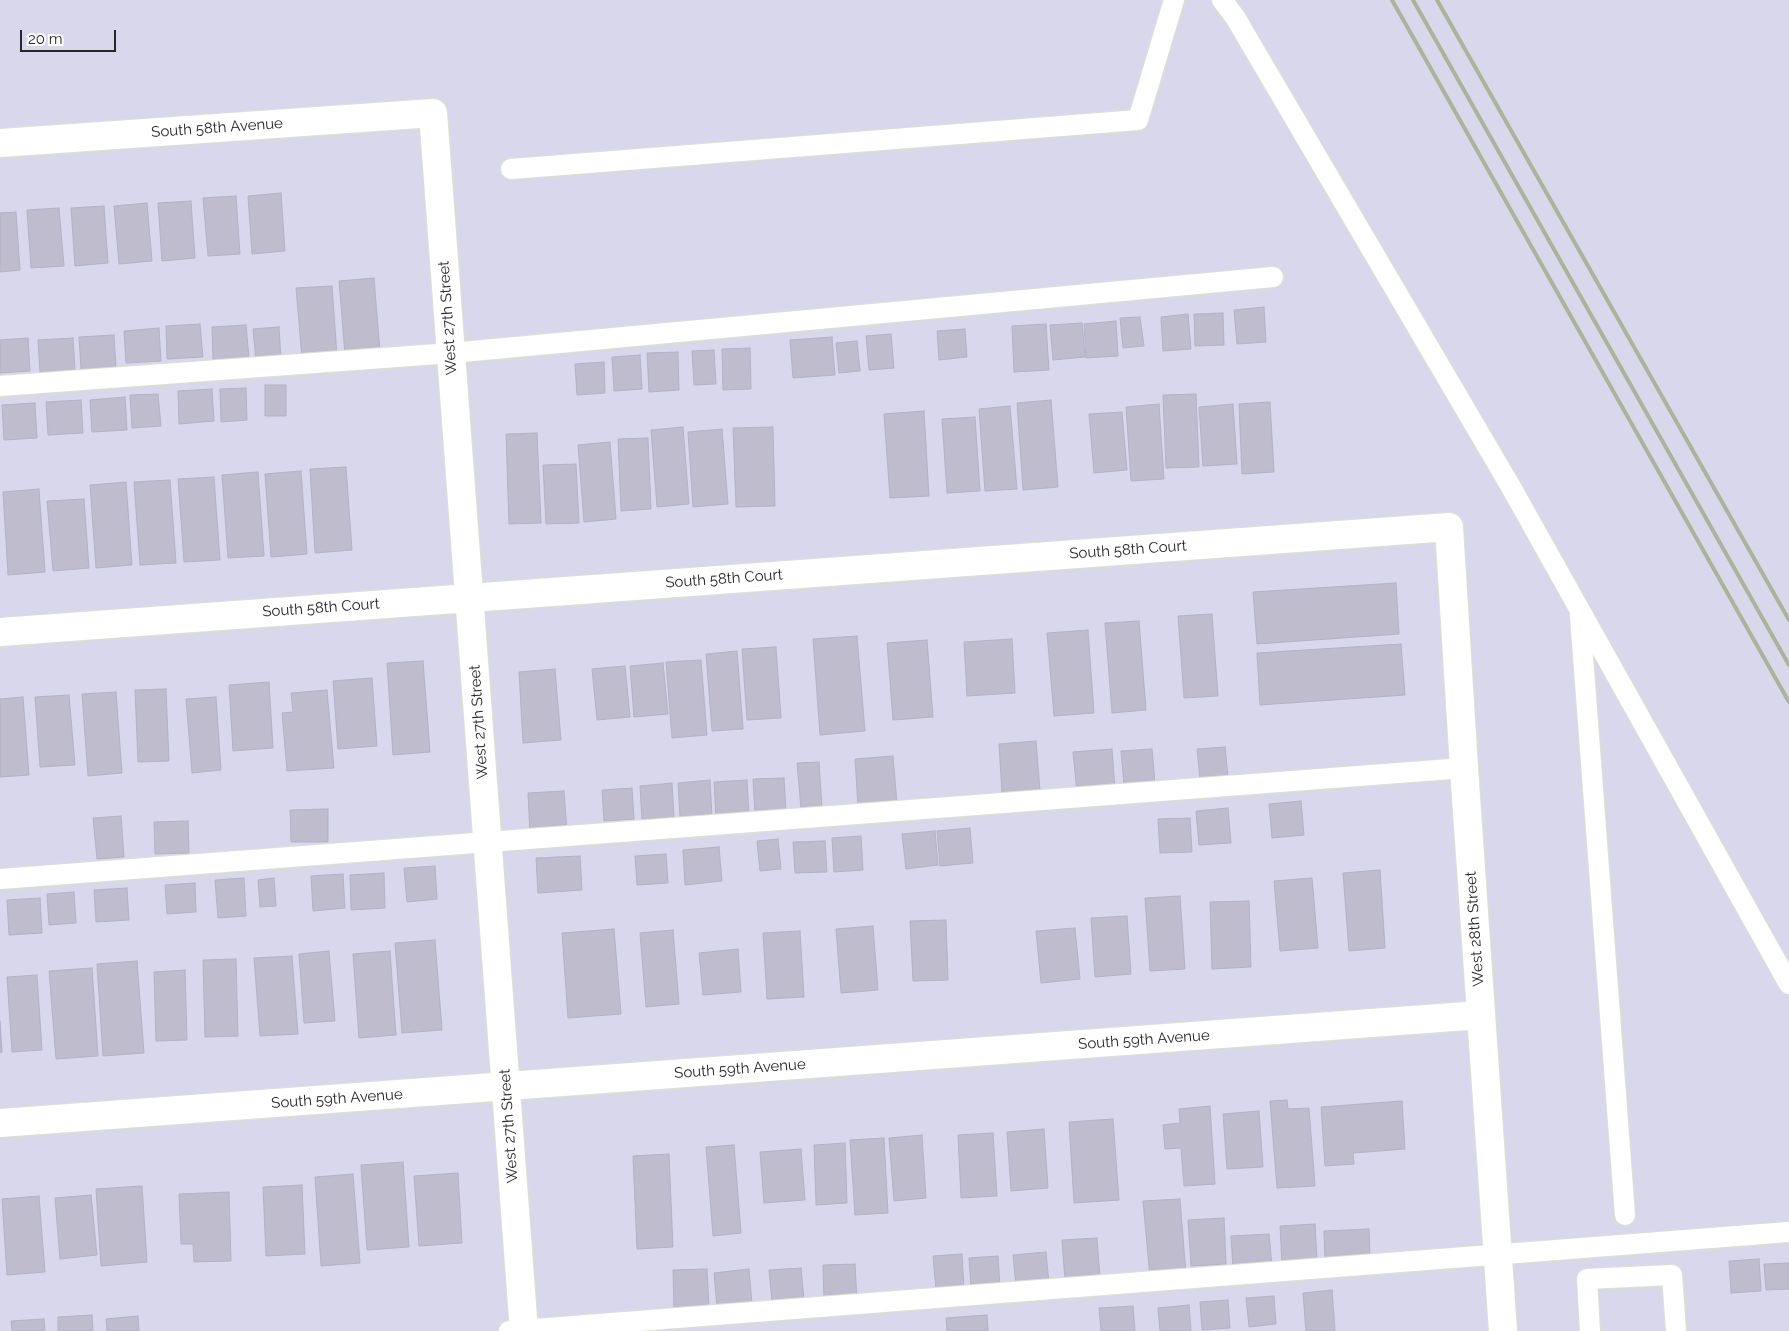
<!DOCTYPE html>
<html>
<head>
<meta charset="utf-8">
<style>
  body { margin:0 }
  #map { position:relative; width:1789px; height:1331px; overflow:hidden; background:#d8d7ec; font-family:Raleway,sans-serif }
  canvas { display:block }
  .scale { position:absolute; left:20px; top:30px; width:96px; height:22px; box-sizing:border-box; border:2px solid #272727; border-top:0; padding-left:6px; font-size:15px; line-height:18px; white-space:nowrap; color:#272727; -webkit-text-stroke:4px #fff; paint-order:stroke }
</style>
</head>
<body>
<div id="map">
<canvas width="1789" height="1331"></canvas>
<div class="scale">20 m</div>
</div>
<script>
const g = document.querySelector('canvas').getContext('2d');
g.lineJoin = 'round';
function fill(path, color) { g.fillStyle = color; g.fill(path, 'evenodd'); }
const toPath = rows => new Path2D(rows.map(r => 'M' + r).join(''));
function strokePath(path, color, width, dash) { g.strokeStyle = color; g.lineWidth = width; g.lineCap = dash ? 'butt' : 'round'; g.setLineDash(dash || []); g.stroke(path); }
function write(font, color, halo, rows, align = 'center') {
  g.font = font + ' Raleway,sans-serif'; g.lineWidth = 4; g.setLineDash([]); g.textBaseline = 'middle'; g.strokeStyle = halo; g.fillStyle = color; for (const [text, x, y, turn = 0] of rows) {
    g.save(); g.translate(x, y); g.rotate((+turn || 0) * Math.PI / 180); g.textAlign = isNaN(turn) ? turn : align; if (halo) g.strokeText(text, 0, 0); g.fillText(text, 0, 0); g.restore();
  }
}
const building = toPath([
  [281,193,285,251,252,254,248,196,281,193],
  [236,196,240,254,208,256,203,198,236,196],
  [191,201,195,258,162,261,158,203,191,201],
  [147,203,152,261,119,264,114,206,147,203],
  [104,206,108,263,75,266,71,208,104,206],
  [59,208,64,266,31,268,27,210,59,208],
  [16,212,20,270,0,272,0,213,16,212],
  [374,278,380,352,345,355,339,281,374,278],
  [332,286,337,355,302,358,296,288,332,286],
  [1264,307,1266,342,1237,344,1234,310,1264,307],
  [1223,313,1224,345,1195,346,1194,314,1223,313],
  [1188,314,1191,349,1163,351,1161,317,1188,314],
  [1140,317,1144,346,1123,348,1120,318,1140,317],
  [1116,321,1118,356,1086,358,1084,324,1116,321],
  [1082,323,1085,357,1053,360,1050,325,1082,323],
  [200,324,203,357,167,359,166,326,200,324],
  [1046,324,1049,370,1014,372,1012,326,1046,324],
  [246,325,249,358,213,360,212,327,246,325],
  [279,327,281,360,256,362,253,329,279,327],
  [159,328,161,361,126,363,124,331,159,328],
  [965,329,967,357,939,360,937,331,965,329],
  [891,334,894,368,869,370,866,336,891,334],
  [114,335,116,368,81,370,79,337,114,335],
  [832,337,835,375,793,378,790,340,832,337],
  [28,338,30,371,0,373,0,340,28,338],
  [73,338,75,370,40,373,38,340,73,338],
  [857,341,860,371,839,373,836,343,857,341],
  [750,348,751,389,723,390,722,349,750,348],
  [714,350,716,384,694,385,692,351,714,350],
  [678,352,679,390,649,392,647,353,678,352],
  [640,355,642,389,614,391,612,357,640,355],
  [604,362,605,393,577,395,575,364,604,362],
  [265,385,286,385,286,416,265,416,265,385],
  [246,388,247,420,221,422,220,389,246,388],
  [212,389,214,421,179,424,178,391,212,389],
  [158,394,161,426,132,428,130,395,158,394],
  [1196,394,1199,467,1166,468,1163,395,1196,394],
  [125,397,127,430,92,432,90,400,125,397],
  [81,400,83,433,48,435,46,402,81,400],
  [1051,400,1058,487,1023,490,1017,403,1051,400],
  [1270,402,1274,472,1242,474,1239,404,1270,402],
  [35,403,37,438,4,440,2,405,35,403],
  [1159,404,1164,479,1131,481,1126,407,1159,404],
  [1233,404,1237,464,1203,466,1199,407,1233,404],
  [1010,406,1017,489,985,491,979,409,1010,406],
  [924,411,929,496,890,498,884,414,924,411],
  [1122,412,1127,470,1094,473,1089,414,1122,412],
  [975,417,980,491,947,493,942,419,975,417],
  [683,427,689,504,657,507,651,430,683,427],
  [773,427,775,506,736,507,733,428,773,427],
  [722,429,728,504,693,507,688,432,722,429],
  [537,433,541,523,509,524,506,434,537,433],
  [648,438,651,509,621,511,618,439,648,438],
  [610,442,616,519,584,522,578,445,610,442],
  [576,464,579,523,546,524,543,465,576,464],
  [346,467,352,550,315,553,310,469,346,467],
  [301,471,307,554,271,557,265,474,301,471],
  [258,472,264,556,228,558,222,475,258,472],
  [214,477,220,560,184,562,178,479,214,477],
  [170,480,176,563,140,565,134,482,170,480],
  [126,482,132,565,96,568,90,485,126,482],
  [39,489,45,572,8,575,3,492,39,489],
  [84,499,89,568,53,571,47,501,84,499],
  [1396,583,1399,634,1257,644,1253,592,1396,583],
  [1212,614,1218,696,1184,698,1178,616,1212,614],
  [1139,621,1146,710,1112,713,1105,623,1139,621],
  [1088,630,1094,713,1054,716,1047,633,1088,630],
  [857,636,865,731,820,735,813,639,857,636],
  [1012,639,1015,693,967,696,964,642,1012,639],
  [927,640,933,717,893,720,887,643,927,640],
  [1401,644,1405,695,1260,705,1257,653,1401,644],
  [776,647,781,718,747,720,742,649,776,647],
  [737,651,743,729,712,731,706,654,737,651],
  [701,660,707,735,672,738,666,662,701,660],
  [423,661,430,752,393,755,387,663,423,661],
  [663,663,668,714,634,717,630,666,663,663],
  [625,666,630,717,597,720,592,669,625,666],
  [555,669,561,740,523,743,519,672,555,669],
  [372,678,377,746,338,749,333,681,372,678],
  [269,682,273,748,233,751,229,685,269,682],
  [166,689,169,761,138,762,135,690,166,689],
  [327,690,334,768,287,771,282,713,293,712,291,693,327,690],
  [116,692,122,773,88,776,82,694,116,692],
  [69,695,75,765,40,767,35,697,69,695],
  [23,697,29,775,0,777,0,699,23,697],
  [216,697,221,770,192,773,186,699,216,697],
  [1036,741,1040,791,1002,793,999,744,1036,741],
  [1225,747,1228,777,1200,779,1197,749,1225,747],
  [1112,749,1115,790,1077,793,1073,752,1112,749],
  [1152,749,1155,783,1124,785,1121,751,1152,749],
  [893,756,897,803,858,806,855,759,893,756],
  [819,762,822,808,801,809,797,763,819,762],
  [784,778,786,812,755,814,753,779,784,778],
  [710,780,712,816,680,818,678,783,710,780],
  [747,780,749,816,716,818,714,782,747,780],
  [672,783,674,817,642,820,640,786,672,783],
  [632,788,634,819,604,821,602,790,632,788],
  [564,791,567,831,530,833,528,793,564,791],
  [1301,801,1304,835,1272,838,1269,804,1301,801],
  [1228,808,1231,843,1199,845,1196,811,1228,808],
  [328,809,328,842,291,842,290,810,328,809],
  [121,816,124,857,97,859,93,818,121,816],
  [1190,818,1192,852,1160,853,1158,819,1190,818],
  [188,821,189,853,155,854,154,822,188,821],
  [970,828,973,863,940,866,937,831,970,828],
  [935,831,938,865,906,869,902,834,935,831],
  [861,836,863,870,834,872,832,838,861,836],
  [778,839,781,869,760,871,757,841,778,839],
  [825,841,827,872,795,873,793,842,825,841],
  [719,847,722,881,685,885,683,850,719,847],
  [666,854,668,883,637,885,635,856,666,854],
  [580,856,582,890,538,893,536,858,580,856],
  [435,866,437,899,407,902,404,868,435,866],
  [1380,870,1385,948,1349,951,1343,873,1380,870],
  [384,873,385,908,351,910,350,875,384,873],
  [343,874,345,908,313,911,311,876,343,874],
  [244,878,246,916,218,918,215,880,244,878],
  [274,878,276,906,260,907,258,880,274,878],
  [1312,878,1318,948,1280,951,1274,881,1312,878],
  [195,883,196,912,167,914,165,885,195,883],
  [127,888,129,920,96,922,94,890,127,888],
  [74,892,76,923,49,925,47,894,74,892],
  [1180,896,1185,969,1150,971,1145,898,1180,896],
  [40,898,42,933,9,935,7,900,40,898],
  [1249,901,1251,967,1212,969,1210,902,1249,901],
  [1127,916,1131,974,1095,977,1091,918,1127,916],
  [946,920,948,980,913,981,910,921,946,920],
  [873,926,878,990,841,993,836,929,873,926],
  [1075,928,1080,979,1041,983,1036,931,1075,928],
  [614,929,621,1014,568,1018,562,933,614,929],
  [673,930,679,1004,646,1007,640,933,673,930],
  [800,931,804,997,767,999,763,933,800,931],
  [435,940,442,1030,402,1033,395,943,435,940],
  [738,949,741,992,703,995,699,953,738,949],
  [329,951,335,1021,304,1023,299,954,329,951],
  [390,951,396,1035,359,1038,353,954,390,951],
  [292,956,298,1034,260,1036,254,958,292,956],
  [236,959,238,1036,205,1037,203,960,236,959],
  [137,961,144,1053,103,1056,97,964,137,961],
  [92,968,98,1056,56,1059,49,971,92,968],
  [185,970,187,1040,156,1041,154,972,185,970],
  [37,975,42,1050,12,1052,7,977,37,975],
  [0,1021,2,1052,0,1053,0,1021],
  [1287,1100,1288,1109,1309,1108,1315,1186,1277,1188,1270,1101,1287,1100],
  [1402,1101,1405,1149,1353,1153,1354,1164,1325,1166,1321,1107,1402,1101],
  [1210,1106,1215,1184,1184,1186,1181,1148,1165,1149,1163,1125,1180,1123,1179,1109,1210,1106],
  [1259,1111,1263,1167,1227,1169,1223,1114,1259,1111],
  [1113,1119,1119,1200,1074,1203,1069,1122,1113,1119],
  [1044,1129,1048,1188,1011,1191,1007,1132,1044,1129],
  [993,1133,997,1196,961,1198,958,1135,993,1133],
  [922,1135,926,1198,894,1201,889,1138,922,1135],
  [884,1138,888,1213,855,1215,850,1140,884,1138],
  [845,1143,847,1203,816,1205,814,1145,845,1143],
  [734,1145,741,1233,713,1236,706,1147,734,1145],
  [801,1149,805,1200,764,1203,760,1152,801,1149],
  [669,1154,673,1247,637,1249,633,1156,669,1154],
  [403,1162,409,1247,367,1250,361,1165,403,1162],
  [458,1173,462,1243,419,1246,414,1176,458,1173],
  [353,1174,360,1263,321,1266,315,1177,353,1174],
  [302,1185,305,1254,266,1256,263,1187,302,1185],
  [142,1186,147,1262,101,1266,96,1189,142,1186],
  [229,1192,231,1261,194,1262,193,1244,181,1244,179,1194,229,1192],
  [91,1195,97,1255,60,1259,55,1198,91,1195],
  [39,1196,45,1272,7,1275,2,1199,39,1196],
  [1180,1199,1186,1274,1150,1277,1143,1201,1180,1199],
  [1224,1218,1226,1264,1191,1266,1188,1220,1224,1218],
  [1315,1224,1317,1260,1282,1263,1280,1226,1315,1224],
  [1369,1229,1370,1259,1325,1261,1324,1231,1369,1229],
  [1269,1234,1272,1267,1233,1269,1231,1236,1269,1234],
  [1097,1238,1100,1278,1065,1281,1062,1240,1097,1238],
  [1046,1252,1049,1284,1016,1286,1013,1255,1046,1252],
  [962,1254,964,1288,936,1290,933,1256,962,1254],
  [998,1256,1000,1286,971,1288,969,1258,998,1256],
  [1759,1259,1761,1291,1731,1293,1729,1261,1759,1259],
  [1789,1263,1789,1289,1766,1290,1764,1264,1789,1263],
  [855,1264,857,1300,824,1301,823,1265,855,1264],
  [801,1268,804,1300,772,1302,769,1270,801,1268],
  [707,1269,709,1307,674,1308,673,1270,707,1269],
  [749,1269,752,1304,717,1307,714,1273,749,1269],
  [1332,1290,1335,1331,1306,1331,1303,1293,1332,1290],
  [1274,1296,1276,1324,1249,1327,1246,1298,1274,1296],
  [1228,1300,1230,1328,1202,1330,1200,1302,1228,1300],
  [1189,1305,1191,1331,1160,1331,1158,1308,1189,1305],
  [1133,1306,1135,1331,1101,1331,1099,1308,1133,1306],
  [92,1315,93,1331,58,1331,58,1317,92,1315],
  [987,1315,988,1331,947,1331,946,1318,987,1315],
  [138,1316,139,1331,107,1331,106,1319,138,1316],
  [44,1319,45,1331,12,1331,11,1321,44,1319]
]);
fill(building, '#bebccd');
strokePath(building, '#b3b1c7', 1);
const lane = toPath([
  [1222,0,1235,17,1511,487,1789,984],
  [511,169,1138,120,1174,0],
  [0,386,451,353,1273,277],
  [1580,616,1625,1215],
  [0,879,1464,768],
  [509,1331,1789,1232],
  [1590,1331,1587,1279,1672,1275,1676,1331]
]);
const street = toPath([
  [0,143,433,113,524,1331],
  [0,632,1449,527,1464,768,1503,1331],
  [0,1123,1481,1015]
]);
strokePath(lane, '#dce3cc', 22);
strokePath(street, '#dce3cc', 30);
strokePath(lane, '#fff', 20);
strokePath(street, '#fff', 28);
strokePath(toPath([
  [1392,0,1789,702],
  [1413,0,1789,665],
  [1437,0,1789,620]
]), '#abb499', 4);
write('15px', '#272727', '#fff', [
  ["South 58th Avenue",217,128,-4],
  ["West 27th Street",448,318,-94],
  ["South 58th Court",1128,550,-4],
  ["South 58th Court",724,579,-4],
  ["South 58th Court",321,608,-4],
  ["West 27th Street",479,722,-94],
  ["West 28th Street",1475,929,-94],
  ["South 59th Avenue",1144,1040,-4],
  ["South 59th Avenue",740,1069,-4],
  ["South 59th Avenue",337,1099,-4],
  ["West 27th Street",509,1126,-94]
]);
</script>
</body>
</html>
